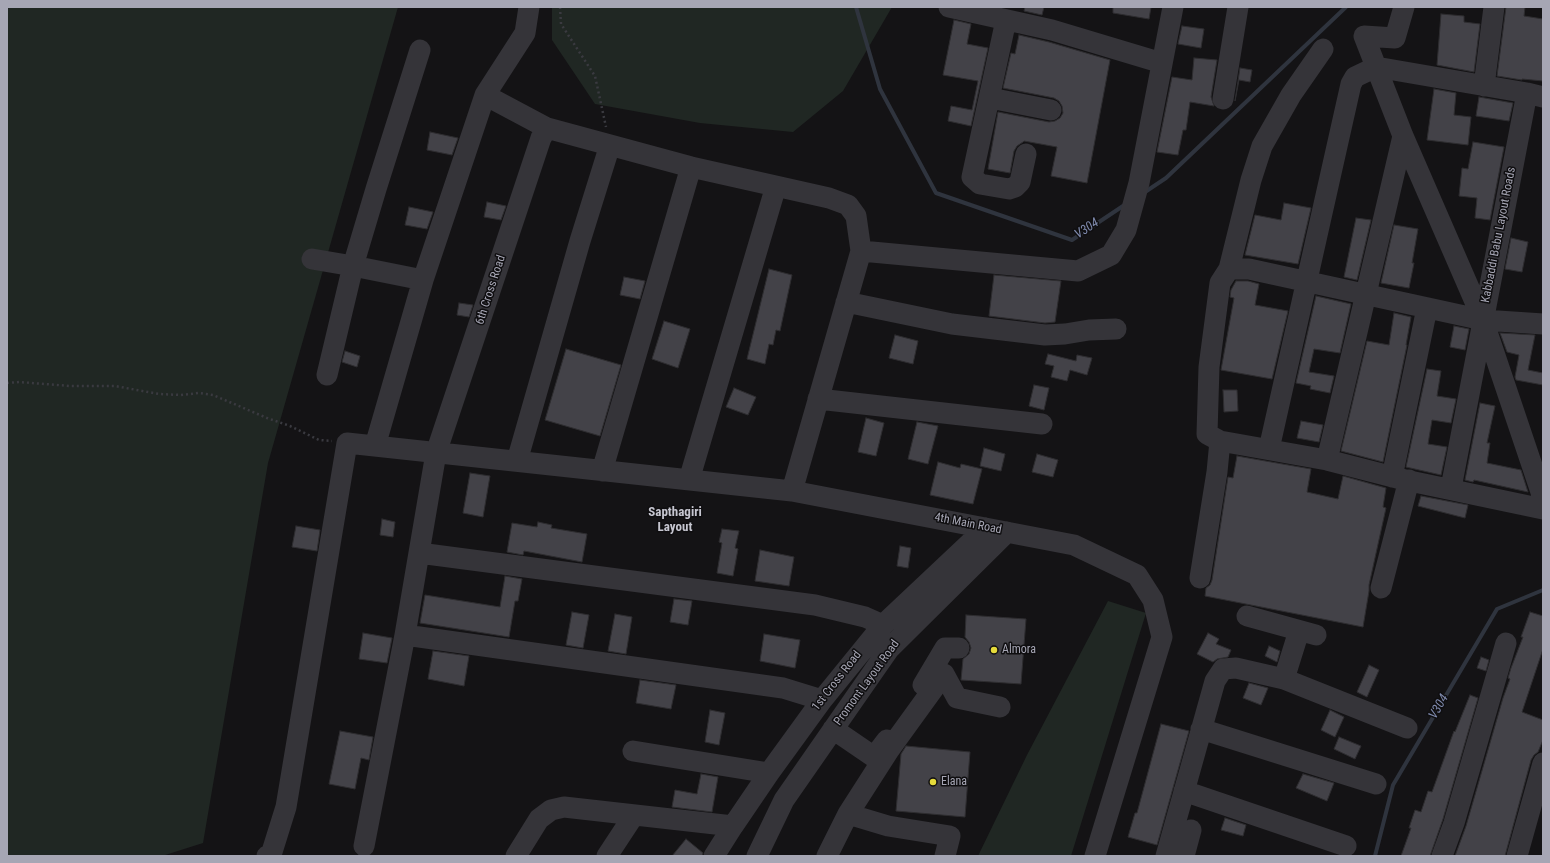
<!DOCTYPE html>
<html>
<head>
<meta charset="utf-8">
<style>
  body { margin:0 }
  #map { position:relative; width:1550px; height:863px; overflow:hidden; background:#141315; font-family:"Roboto Condensed",sans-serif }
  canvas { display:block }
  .frame { position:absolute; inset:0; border:8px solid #a6a6b4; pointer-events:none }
</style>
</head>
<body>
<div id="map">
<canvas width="1550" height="863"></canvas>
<div class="frame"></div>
</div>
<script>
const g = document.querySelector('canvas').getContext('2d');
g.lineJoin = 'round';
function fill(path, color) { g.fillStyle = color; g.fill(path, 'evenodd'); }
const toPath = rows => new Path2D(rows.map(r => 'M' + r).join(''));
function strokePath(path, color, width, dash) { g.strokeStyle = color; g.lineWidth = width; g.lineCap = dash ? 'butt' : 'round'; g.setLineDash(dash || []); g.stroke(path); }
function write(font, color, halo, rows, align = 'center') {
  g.font = font + ' "Roboto Condensed",sans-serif'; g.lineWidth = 3; g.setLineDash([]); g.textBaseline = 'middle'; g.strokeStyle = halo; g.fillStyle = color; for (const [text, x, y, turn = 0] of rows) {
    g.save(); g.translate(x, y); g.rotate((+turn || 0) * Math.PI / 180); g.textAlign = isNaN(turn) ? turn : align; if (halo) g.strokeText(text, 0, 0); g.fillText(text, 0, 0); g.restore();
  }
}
fill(toPath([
  [7,7,398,7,268,463,203,843,162,856,7,856],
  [552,7,892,7,843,91,793,132,700,123,595,104,552,40],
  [1108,601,1146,613,1071,856,978,856,1027,755]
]), '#202723');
strokePath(toPath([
  [856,7,880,89,936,193,1072,240,1126,204],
  [1145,192,1166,178,1346,7],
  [1375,856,1393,785,1497,609,1543,590]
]), '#2f343e', 4);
const building = toPath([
  [1025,7,1044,7,1042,15,1024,11,1025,7],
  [1113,7,1151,7,1149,19,1113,13,1113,7],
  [1506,7,1525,7,1524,16,1543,19,1543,81,1522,79,1522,80,1497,76,1506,7],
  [1441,14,1464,16,1464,22,1480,24,1474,72,1437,65,1441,14],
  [954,20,971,24,967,44,988,48,971,126,948,121,951,106,972,110,978,81,943,75,954,20],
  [1182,26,1204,29,1201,48,1178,44,1182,26],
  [1019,35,1049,42,1110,60,1087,183,1051,176,1057,147,1024,141,1023,142,1017,146,1014,151,1010,173,988,169,998,112,1049,122,1055,121,1060,118,1063,113,1062,106,1059,101,1054,98,1003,88,1011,53,1015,54,1019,35],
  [1194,58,1217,60,1211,97,1214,106,1190,102,1186,130,1183,130,1178,155,1157,152,1172,77,1192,80,1194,58],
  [1240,68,1252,70,1250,82,1239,80,1235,101,1240,68],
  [1434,89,1456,93,1454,115,1471,117,1468,145,1427,140,1434,89],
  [1479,97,1513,103,1509,121,1476,116,1479,97],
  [430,132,458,138,452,155,427,150,430,132],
  [1473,142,1504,147,1490,220,1475,218,1477,198,1459,196,1462,168,1468,169,1473,142],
  [487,202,506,206,501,220,484,217,487,202],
  [1284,203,1311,208,1298,264,1245,255,1255,215,1281,220,1284,203],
  [409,207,433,212,427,229,405,225,409,207],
  [1356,218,1371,220,1357,280,1344,277,1356,218],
  [1394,225,1418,229,1412,263,1414,263,1409,288,1381,283,1394,225],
  [1511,238,1528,242,1522,272,1505,269,1511,238],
  [769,269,792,275,780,331,776,330,773,345,769,344,765,364,747,359,769,269],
  [994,275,1061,281,1055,322,1045,323,989,316,994,275],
  [624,277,645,281,640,299,620,295,624,277],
  [1236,281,1248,281,1259,284,1255,305,1288,311,1272,379,1221,370,1234,298,1230,297,1231,290,1236,281],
  [1316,296,1351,304,1340,353,1314,349,1309,372,1334,376,1330,393,1310,389,1311,386,1296,383,1316,296],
  [459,303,473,305,469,317,457,315,459,303],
  [1394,313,1411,317,1406,345,1407,345,1383,462,1341,451,1367,341,1389,345,1394,313],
  [664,321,690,329,678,368,652,359,664,321],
  [1454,326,1469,329,1465,350,1450,347,1454,326],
  [1500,333,1535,335,1528,370,1543,373,1543,385,1516,380,1515,377,1519,355,1507,352,1500,333],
  [895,335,918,341,913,364,889,358,895,335],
  [566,349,621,365,600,436,545,420,566,349],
  [345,351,360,356,357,367,342,362,345,351],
  [1048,354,1076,361,1077,355,1092,358,1087,375,1070,370,1067,381,1051,377,1054,366,1045,364,1048,354],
  [1427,369,1441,371,1437,396,1456,399,1451,423,1432,420,1428,444,1447,447,1441,475,1406,467,1427,369],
  [1034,385,1049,388,1044,410,1029,406,1034,385],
  [734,388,756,397,748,415,726,407,734,388],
  [1223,390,1237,390,1238,411,1224,412,1223,390],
  [1480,403,1495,406,1487,443,1490,443,1487,463,1521,470,1528,492,1474,480,1473,482,1465,480,1480,403],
  [866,418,884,423,876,456,858,452,866,418],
  [1301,421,1323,425,1319,442,1297,438,1301,421],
  [917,422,938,426,928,464,908,459,917,422],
  [984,448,1005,454,1001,471,980,466,984,448],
  [1037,454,1058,460,1053,477,1032,472,1037,454],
  [1237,456,1311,469,1307,492,1338,499,1343,476,1386,488,1383,507,1386,508,1369,585,1369,591,1363,627,1205,596,1206,588,1210,585,1212,580,1228,477,1233,478,1237,456],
  [938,462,960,468,961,464,982,469,973,504,930,495,938,462],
  [470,473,490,476,483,517,463,513,470,473],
  [1421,496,1468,505,1465,518,1418,506,1421,496],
  [382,519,395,522,393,537,380,535,382,519],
  [538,522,552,525,551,528,587,534,582,562,524,551,523,555,507,552,512,523,537,527,538,522],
  [296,526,320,530,317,551,292,547,296,526],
  [722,529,739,531,735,548,738,549,733,576,717,573,722,543,719,542,722,529],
  [900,546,911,548,908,568,897,566,900,546],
  [760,550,794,557,789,586,755,581,760,550],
  [505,576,522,579,518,601,515,601,509,637,420,623,425,595,500,607,505,576],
  [674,599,692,601,688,625,670,622,674,599],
  [572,612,589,615,583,648,566,645,572,612],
  [1530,612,1543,616,1543,649,1522,712,1543,720,1543,740,1538,752,1534,755,1531,760,1505,856,1455,856,1466,826,1503,698,1510,679,1508,678,1511,668,1523,637,1521,637,1530,612],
  [615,614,632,617,626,654,608,651,615,614],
  [966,615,1026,619,1021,684,961,680,963,659,969,654,971,648,969,642,965,637,966,615],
  [363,633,392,638,387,663,359,659,363,633],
  [1208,633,1219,639,1216,644,1231,650,1228,657,1217,659,1213,662,1197,654,1208,633],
  [764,634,800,640,795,668,760,661,764,634],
  [1269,646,1280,651,1277,662,1265,656,1269,646],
  [433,651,469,656,464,686,428,679,433,651],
  [1481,657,1489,660,1486,671,1477,668,1481,657],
  [1369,665,1379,670,1367,697,1357,692,1369,665],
  [640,680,676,685,671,709,636,703,640,680],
  [1249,683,1268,688,1261,705,1243,698,1249,683],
  [1470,695,1478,698,1443,819,1430,856,1401,856,1411,828,1409,828,1415,810,1421,812,1428,791,1432,792,1454,731,1455,732,1470,695],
  [710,710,725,713,719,745,705,742,710,710],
  [1330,710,1344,717,1335,737,1321,730,1330,710],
  [1161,724,1189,731,1157,845,1128,837,1135,813,1137,813,1161,724],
  [340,731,373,737,369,760,361,758,355,789,329,784,340,731],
  [1339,737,1361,746,1355,759,1334,749,1339,737],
  [906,746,970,752,965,817,896,811,901,754,906,746],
  [701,774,718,777,712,812,672,807,675,790,697,794,701,774],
  [1303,774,1334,783,1327,801,1296,788,1303,774],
  [1225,818,1246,825,1243,836,1221,830,1225,818],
  [686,839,703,853,702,856,672,856,686,839]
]);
fill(building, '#434248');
strokePath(building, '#2e2d30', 1);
strokePath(toPath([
  [560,7,561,24,595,76,606,127],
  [7,383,19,382,70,386,115,386,159,394,181,395,199,393,213,395,267,418,290,426,319,440,332,441]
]), '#3a3a40', 2.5, [2, 3]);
strokePath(toPath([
  [949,7,1052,30,1162,63],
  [1404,7,1395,38,1364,36,1403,136,1483,320,1543,498],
  [1006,20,972,177,980,184,1009,189,1015,187,1020,182,1026,154],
  [1484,86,1494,7],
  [485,95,547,128,691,167,829,198,848,205,856,216,861,251],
  [990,98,1051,110],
  [1223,99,1238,7],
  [312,259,353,266,423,280],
  [1229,269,1251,180,1262,146,1291,95,1323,49],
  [846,302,952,324,1045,335,1065,334,1089,330,1116,329],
  [1543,324,1483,320,1249,269,1229,269,1220,283,1209,367,1207,434,1220,441,1327,460,1405,480,1543,509],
  [327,375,353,266,376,189,420,50],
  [818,399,1042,424],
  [375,446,423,280,485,95,525,33,529,7],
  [1269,449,1351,84,1355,77,1376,67,1527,93,1543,97],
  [1327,460,1403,136],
  [517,461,580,241,610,145],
  [602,471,691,167],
  [1392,477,1427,308],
  [689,480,776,186],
  [1451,488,1527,93],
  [792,491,861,251,1078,271,1111,255,1126,230,1139,183,1173,7],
  [419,553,815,605,865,617,883,625],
  [1200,578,1217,472,1220,441],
  [1381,588,1409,480],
  [1247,616,1316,635],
  [405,635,783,688,822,700],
  [1284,679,1299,631],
  [923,685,945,648,959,648],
  [833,729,874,757,887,740],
  [1201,729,1376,784],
  [633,751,769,773],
  [1184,791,1346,846],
  [848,814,888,826,950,836,945,856],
  [364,846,405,635,436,453,541,138,547,128],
  [267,856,271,855,286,807,347,443,792,491,1074,545,1137,575,1153,600,1162,637,1095,856],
  [516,856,539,819,551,810,564,807,733,826],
  [607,856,634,815],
  [714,856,733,826,769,773,822,700,883,625,986,528],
  [757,856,784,800,889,649,1007,532],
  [827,856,848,814,889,750,944,674,957,698,1000,707],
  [1166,856,1215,681,1223,669,1236,668,1284,679,1407,728],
  [1184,856,1191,830],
  [1442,856,1454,823,1506,643],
  [1517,856,1543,763]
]), '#353439', 21);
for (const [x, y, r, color] of [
  [994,650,4,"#e5db3b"],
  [933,782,4,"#e5db3b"]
]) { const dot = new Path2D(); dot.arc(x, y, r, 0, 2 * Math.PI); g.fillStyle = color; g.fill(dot); strokePath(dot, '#0f0e10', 1.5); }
write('12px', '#a6a6b4', '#0f0e10', [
  ["Kabbaddi Babu Layout Roads",1499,235,-79],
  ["6th Cross Road",491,290,-72],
  ["4th Main Road",968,524,11],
  ["1st Cross Road",837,681,-52],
  ["Promont Layout Road",867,683,-54]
]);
write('12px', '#a6a6b4', '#0f0e10', [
  ["Almora",1002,650],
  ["Elana",941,782]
], 'left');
write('italic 13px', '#7f8aad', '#0f0e10', [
  ["V304",1087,229,-33],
  ["V304",1439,707,-60]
]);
write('bold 13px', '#c6c6d0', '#0f0e10', [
  ["Sapthagiri",675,513],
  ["Layout",675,528]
]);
</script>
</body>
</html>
